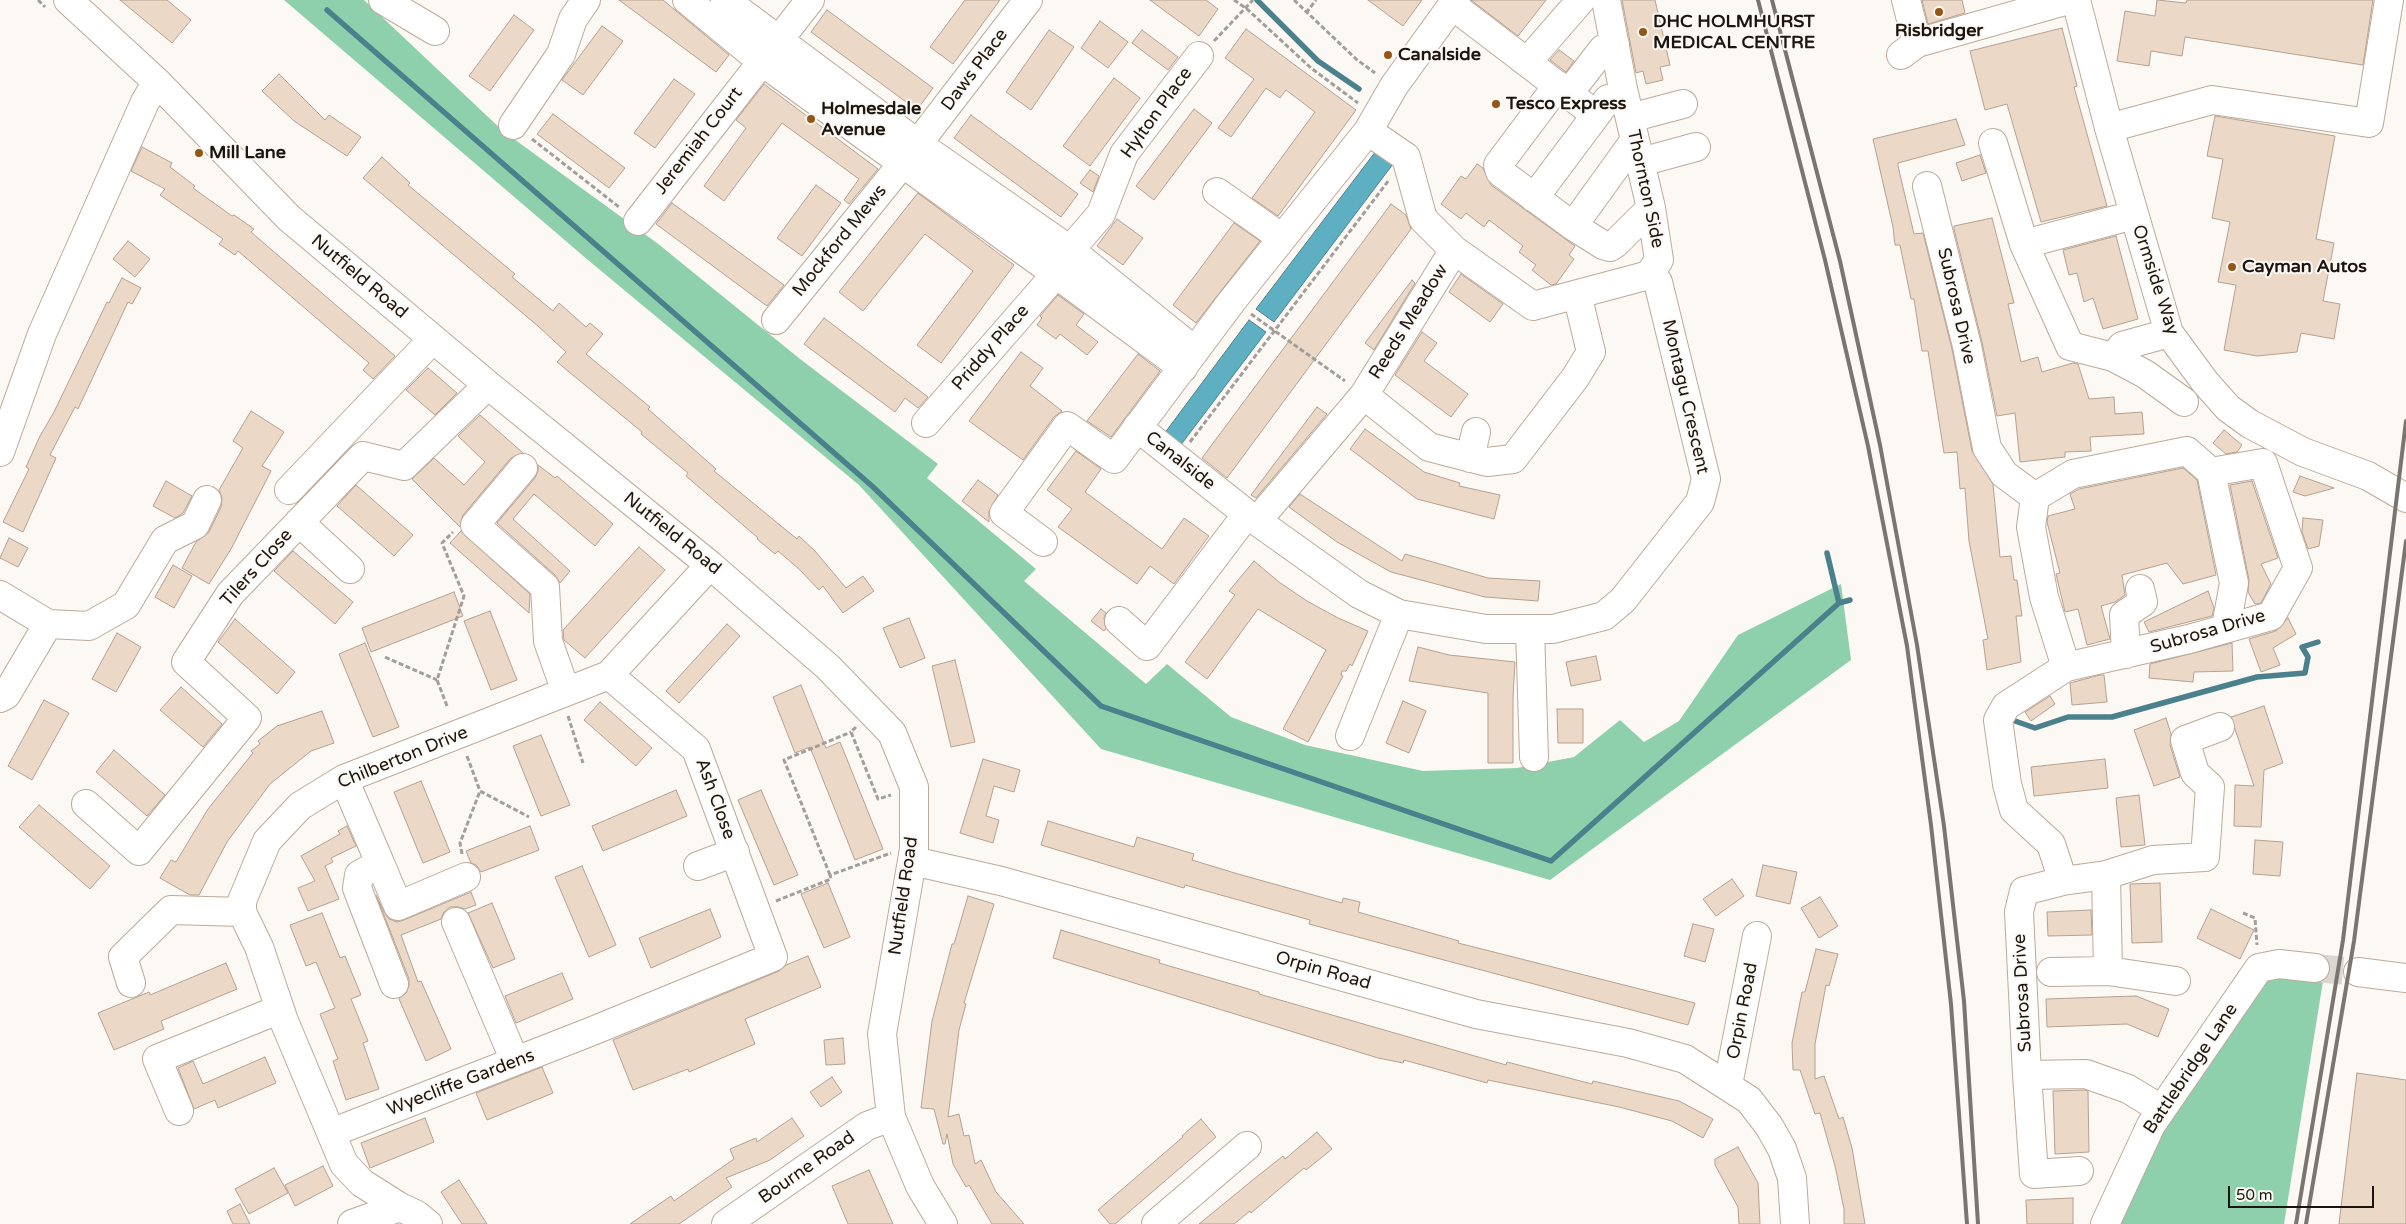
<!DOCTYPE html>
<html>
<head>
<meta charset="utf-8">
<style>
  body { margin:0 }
  #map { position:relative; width:2406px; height:1224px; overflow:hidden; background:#fcf8f4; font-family:"Varela Round",sans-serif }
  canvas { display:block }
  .scale { position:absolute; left:2228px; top:1186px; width:146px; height:22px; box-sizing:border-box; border:2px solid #1c150f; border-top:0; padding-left:6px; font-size:15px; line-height:18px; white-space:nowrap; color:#1c150f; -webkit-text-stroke:4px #fcf8f4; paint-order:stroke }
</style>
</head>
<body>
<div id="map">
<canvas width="2406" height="1224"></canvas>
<div class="scale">50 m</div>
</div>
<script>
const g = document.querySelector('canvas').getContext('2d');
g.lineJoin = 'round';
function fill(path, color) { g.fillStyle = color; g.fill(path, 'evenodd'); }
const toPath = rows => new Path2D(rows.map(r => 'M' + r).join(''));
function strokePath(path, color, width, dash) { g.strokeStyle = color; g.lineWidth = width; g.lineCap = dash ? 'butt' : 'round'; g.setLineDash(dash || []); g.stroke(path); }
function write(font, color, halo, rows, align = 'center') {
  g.font = font + ' "Varela Round",sans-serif'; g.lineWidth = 4; g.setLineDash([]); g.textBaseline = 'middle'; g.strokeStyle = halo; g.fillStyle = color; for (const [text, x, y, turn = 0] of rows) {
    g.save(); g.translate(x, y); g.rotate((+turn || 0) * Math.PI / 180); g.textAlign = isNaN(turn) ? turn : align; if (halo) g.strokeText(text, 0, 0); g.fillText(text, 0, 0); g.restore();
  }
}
fill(toPath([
  [284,0,364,0,503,131,657,243,800,359,938,464,927,478,1036,569,1024,581,1146,684,1167,664,1231,717,1305,745,1423,771,1517,768,1574,757,1620,720,1644,742,1679,721,1738,635,1841,584,1851,660,1550,880,1101,749,859,485,588,260],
  [2269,973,2323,981,2284,1224,2119,1224,2174,1100]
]), '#8fd0ac');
const water = toPath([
  [1376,151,1393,164,1274,322,1256,309,1376,151],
  [1249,320,1266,332,1180,446,1164,434,1249,320]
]);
fill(water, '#5fafc2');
strokePath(water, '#4b818c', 1);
strokePath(toPath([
  [1257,0,1318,61,1359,89],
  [327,10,872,486,1101,706,1551,861,1839,603],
  [1827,553,1839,603,1850,600],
  [2015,721,2035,728,2068,717,2112,717,2257,677,2305,673,2308,657,2302,647,2318,642]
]), '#4b818c', 5.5);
const building = toPath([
  [120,0,167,0,191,20,172,43,120,0],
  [619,0,663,0,729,55,716,72,619,0],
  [965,0,1000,0,953,64,930,47,965,0],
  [1150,0,1206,0,1218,9,1199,36,1150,0],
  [1368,0,1422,0,1403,26,1368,0],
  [1471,0,1546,0,1518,36,1471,0],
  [1622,0,1655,0,1670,65,1660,67,1663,80,1646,84,1643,71,1636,73,1622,0],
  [1922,0,1962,0,1965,13,1928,24,1922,0],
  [2157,0,2186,3,2187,0,2373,0,2363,65,2185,37,2182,56,2151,51,2149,66,2117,61,2125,11,2155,16,2157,0],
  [827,10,933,88,917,110,811,32,827,10],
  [514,15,534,30,490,91,469,76,514,15],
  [1100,21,1128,42,1108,68,1081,48,1100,21],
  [602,26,623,41,583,95,562,80,602,26],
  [2062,28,2077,86,2074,87,2107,206,2041,222,2007,104,1985,110,1970,51,2062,28],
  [1246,29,1356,110,1278,216,1252,198,1315,112,1286,90,1280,98,1266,88,1231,137,1218,128,1254,79,1225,58,1246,29],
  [1049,30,1074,47,1031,110,1006,92,1049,30],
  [1142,30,1178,57,1168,70,1132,43,1142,30],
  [1559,50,1574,61,1566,72,1550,60,1559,50],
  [279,74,325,120,329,115,361,137,347,156,294,121,262,91,279,74],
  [1114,78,1140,98,1090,166,1063,146,1114,78],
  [674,79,695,94,655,148,634,133,674,79],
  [764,84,878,169,849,204,844,200,859,179,782,123,724,201,704,186,746,128,736,120,764,84],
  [1194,109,1212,123,1154,200,1136,186,1194,109],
  [553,114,625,168,609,188,537,134,553,114],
  [971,115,1078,194,1061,217,954,138,971,115],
  [2215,116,2335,136,2316,239,2334,243,2323,301,2340,304,2334,339,2301,333,2297,352,2257,356,2224,350,2236,285,2218,282,2230,222,2212,218,2223,159,2207,156,2215,116],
  [1956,119,1965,145,1898,163,1898,166,1914,234,1923,233,1952,349,1972,451,1993,484,2000,557,2011,556,2014,580,2017,580,2022,616,2016,616,2021,662,1987,670,1983,640,1988,639,1969,541,1965,488,1960,489,1957,452,1944,453,1928,351,1922,351,1914,299,1911,299,1900,245,1895,245,1893,227,1873,139,1956,119],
  [142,147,172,163,170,167,195,186,193,188,232,216,234,215,254,229,251,232,395,356,373,379,363,370,369,363,238,251,235,255,219,244,223,239,160,195,165,189,131,171,142,147],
  [1980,155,1986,173,1962,181,1956,163,1980,155],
  [382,157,410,183,408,185,515,274,512,277,553,311,559,303,586,327,590,323,603,334,586,354,650,407,648,409,716,469,714,471,797,539,799,536,815,551,846,588,863,576,874,591,843,613,823,586,819,590,799,569,778,551,775,554,757,539,758,538,686,476,688,473,641,434,642,432,557,362,566,352,539,327,363,178,382,157],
  [1477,164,1483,168,1491,185,1575,246,1569,255,1574,259,1556,284,1551,285,1532,270,1536,265,1519,252,1523,246,1489,220,1484,227,1466,213,1461,219,1441,204,1461,176,1466,179,1477,164],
  [1090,170,1099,176,1093,192,1080,183,1090,170],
  [816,185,841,203,802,256,777,238,816,185],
  [918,193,1014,265,941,363,917,345,973,271,925,234,863,311,839,292,918,193],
  [672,203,784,285,767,306,656,224,672,203],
  [1391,204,1406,215,1411,229,1227,478,1202,458,1391,204],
  [1992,218,2014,303,2008,304,2021,362,2038,357,2042,372,2073,363,2078,364,2089,399,2114,397,2115,414,2142,412,2144,434,2090,437,2091,451,2065,452,2065,457,2020,462,2015,413,1997,416,1982,342,1954,229,1954,226,1992,218],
  [1117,219,1143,238,1123,265,1097,246,1117,219],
  [1234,223,1260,241,1196,323,1173,305,1234,223],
  [2116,236,2138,319,2103,329,2093,298,2084,302,2077,273,2069,275,2063,250,2116,236],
  [128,241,150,259,135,277,113,259,128,241],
  [1461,274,1503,304,1490,322,1449,292,1461,274],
  [122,278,141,288,132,304,128,302,78,409,75,407,50,455,56,458,23,532,3,522,29,469,26,467,40,436,54,412,107,302,109,303,122,278],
  [1412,280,1415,283,1374,350,1365,343,1412,280],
  [1058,295,1084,314,1076,325,1098,342,1087,355,1060,334,1056,339,1037,325,1042,318,1040,316,1058,295],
  [824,318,861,346,928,397,918,408,905,398,895,412,804,344,824,318],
  [1422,332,1437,343,1424,361,1468,394,1451,417,1395,375,1422,332],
  [1021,352,1043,368,1030,386,1062,411,1054,417,1023,460,969,421,1021,352],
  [1138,354,1160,371,1111,437,1087,421,1138,354],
  [428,368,457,393,435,415,406,390,428,368],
  [1317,407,1327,414,1256,498,1251,495,1317,407],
  [251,411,284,432,262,466,271,471,231,549,209,584,182,568,196,542,209,532,221,507,222,498,219,490,243,448,233,441,251,411],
  [480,415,523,453,511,458,463,515,460,527,412,479,434,458,464,485,485,462,458,436,480,415],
  [1365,429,1424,472,1460,483,1459,486,1500,495,1494,519,1417,499,1350,449,1365,429],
  [2224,430,2242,445,2237,452,2226,454,2213,443,2224,430],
  [1076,451,1101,469,1085,492,1162,549,1184,518,1209,536,1174,584,1150,566,1137,584,1058,527,1072,509,1047,490,1076,451],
  [538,465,555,478,557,476,613,524,595,546,534,494,513,519,570,571,560,583,555,575,497,523,535,478,538,471,538,465],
  [2183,468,2197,480,2216,575,2183,584,2167,563,2122,575,2125,595,2115,602,2101,606,2110,639,2087,645,2078,609,2065,612,2056,574,2060,573,2047,522,2048,516,2075,509,2070,494,2079,489,2183,468],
  [2300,476,2334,488,2305,496,2293,492,2300,476],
  [978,480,998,495,989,511,989,522,962,501,978,480],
  [166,481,192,496,183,513,175,518,153,506,166,481],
  [2252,481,2278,558,2261,564,2271,584,2261,603,2255,604,2248,592,2249,580,2230,485,2252,481],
  [356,485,413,535,394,556,337,506,356,485],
  [1300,494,1402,561,1405,554,1488,578,1540,581,1538,601,1485,597,1391,572,1337,542,1289,507,1300,494],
  [2303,518,2323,520,2319,546,2308,549,2302,532,2303,518],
  [461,531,530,594,529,613,450,543,461,531],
  [9,538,28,548,18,567,0,558,9,538],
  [639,547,665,570,585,658,564,640,563,630,639,547],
  [293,551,353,602,335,624,274,571,293,551],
  [1254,561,1279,582,1307,601,1338,618,1368,631,1352,666,1350,664,1346,671,1342,671,1341,675,1343,676,1308,742,1283,729,1326,650,1258,609,1207,679,1185,662,1235,595,1229,591,1254,561],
  [173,565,192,576,174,608,155,597,173,565],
  [2208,591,2214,608,2212,616,2149,632,2144,622,2208,591],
  [454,592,463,616,371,652,362,628,454,592],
  [1101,609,1106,613,1104,618,1106,629,1104,631,1091,621,1101,609],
  [490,611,517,680,491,690,464,621,490,611],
  [909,618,925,658,900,668,883,628,909,618],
  [2288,618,2296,634,2273,648,2280,665,2261,672,2249,639,2276,631,2288,618],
  [235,619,295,672,277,694,218,642,235,619],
  [727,624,740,636,679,703,666,691,727,624],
  [117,633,141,647,116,692,92,679,117,633],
  [365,643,399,727,373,737,339,654,365,643],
  [2232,643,2233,671,2194,672,2193,682,2149,678,2150,664,2232,643],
  [1418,647,1449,655,1515,662,1513,697,1513,763,1488,763,1488,693,1409,681,1418,647],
  [1596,656,1601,680,1571,686,1566,662,1596,656],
  [955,660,975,742,951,747,932,666,955,660],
  [2100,675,2104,675,2107,702,2072,705,2070,683,2100,675],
  [801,685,826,748,840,742,883,849,855,860,810,747,795,753,773,697,801,685],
  [181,687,222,724,203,747,160,710,181,687],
  [2050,696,2055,704,2031,721,2025,712,2050,696],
  [44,700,69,713,32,780,8,766,44,700],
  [1403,701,1426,711,1409,753,1386,743,1403,701],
  [600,702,652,748,636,766,584,720,600,702],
  [2264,706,2283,763,2264,770,2261,827,2234,826,2235,785,2254,786,2231,717,2264,706],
  [1557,709,1583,709,1583,743,1558,743,1557,709],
  [322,711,334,743,311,751,270,784,227,842,199,895,190,895,160,878,171,860,176,862,208,809,253,753,251,751,260,744,258,741,277,726,322,711],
  [2166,718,2171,734,2170,745,2180,777,2154,786,2134,730,2166,718],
  [541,735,570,805,541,816,513,746,541,735],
  [114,750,165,795,147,816,96,772,114,750],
  [983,759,1020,770,1014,792,994,786,986,816,999,820,993,843,960,833,983,759],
  [2105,759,2108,788,2034,796,2031,767,2105,759],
  [421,781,450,852,423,863,394,792,421,781],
  [676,790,687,816,603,851,592,826,676,790],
  [761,790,798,875,774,885,738,800,761,790],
  [2139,795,2145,845,2121,847,2116,798,2139,795],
  [39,805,110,866,90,889,19,827,39,805],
  [1048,821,1134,847,1137,837,1194,854,1192,860,1238,874,1342,903,1343,898,1360,902,1358,912,1459,941,1458,943,1695,1003,1688,1025,1335,931,1309,924,1310,920,1185,885,1184,888,1041,845,1048,821],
  [347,826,356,846,331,858,333,862,325,866,339,899,308,911,298,888,315,881,301,856,340,834,338,831,347,826],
  [530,826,539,850,481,872,476,865,471,863,466,851,530,826],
  [2255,840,2283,842,2280,876,2253,874,2255,840],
  [1763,865,1797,872,1790,904,1756,896,1763,865],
  [582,866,616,945,589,957,555,877,582,866],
  [1732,879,1744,896,1716,916,1703,899,1732,879],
  [828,883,850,937,824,948,801,894,828,883],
  [2160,883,2162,942,2132,943,2130,884,2160,883],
  [471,892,476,905,465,909,458,907,450,907,444,912,441,919,401,935,418,982,421,981,451,1049,426,1061,399,999,406,993,409,986,409,979,376,895,384,912,389,919,397,922,404,920,471,892],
  [968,896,994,904,964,1003,966,1004,959,1030,948,1117,959,1114,964,1136,969,1135,975,1164,981,1160,996,1192,1024,1224,992,1224,969,1185,966,1187,953,1164,947,1134,945,1144,943,1144,934,1109,921,1108,932,1021,952,944,954,944,968,896],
  [1820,897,1838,926,1819,938,1801,908,1820,897],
  [492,903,515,959,493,968,468,913,492,903],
  [710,909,721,937,651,968,639,938,710,909],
  [2211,909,2254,930,2240,959,2197,938,2211,909],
  [2091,910,2092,935,2048,936,2047,912,2091,910],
  [322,913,340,958,345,956,361,995,351,999,368,1041,363,1043,379,1089,346,1100,333,1061,338,1059,320,1014,335,1008,316,962,306,966,290,925,322,913],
  [1693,924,1714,929,1705,962,1684,956,1693,924],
  [1061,930,1160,960,1159,963,1259,992,1259,994,1506,1065,1507,1062,1592,1084,1593,1081,1679,1101,1713,1119,1703,1138,1672,1121,1619,1107,1488,1080,1487,1083,1404,1060,1403,1063,1378,1058,1053,958,1061,930],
  [1816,949,1838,954,1829,986,1826,985,1815,1044,1815,1079,1824,1076,1839,1119,1843,1117,1852,1148,1865,1224,1844,1224,1844,1209,1835,1166,1820,1113,1815,1114,1800,1070,1793,1070,1792,1043,1802,992,1805,992,1816,949],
  [808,956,821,987,745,1019,755,1044,689,1072,688,1069,633,1090,613,1040,779,971,786,965,808,956],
  [226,963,237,989,161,1021,164,1029,114,1050,98,1013,149,992,150,995,226,963],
  [562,973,573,999,516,1023,505,996,562,973],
  [2136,996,2169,1009,2158,1037,2127,1024,2047,1027,2046,999,2136,996],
  [843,1038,845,1064,826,1065,824,1040,843,1038],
  [265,1057,276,1083,218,1108,215,1100,194,1109,178,1068,193,1061,203,1084,265,1057],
  [542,1067,553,1093,487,1120,476,1093,542,1067],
  [2357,1073,2406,1080,2406,1224,2339,1224,2357,1073],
  [832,1077,842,1092,821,1107,810,1092,832,1077],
  [2084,1090,2088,1091,2089,1152,2055,1154,2053,1091,2084,1090],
  [425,1118,434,1142,370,1168,361,1143,425,1118],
  [792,1118,804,1136,770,1160,726,1178,732,1187,679,1224,630,1224,671,1196,674,1201,734,1159,730,1149,756,1138,757,1142,792,1118],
  [1201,1119,1216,1137,1115,1224,1110,1224,1098,1210,1183,1137,1182,1136,1201,1119],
  [1317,1132,1332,1149,1306,1170,1304,1168,1251,1213,1250,1211,1234,1224,1199,1224,1254,1179,1283,1156,1285,1159,1317,1132],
  [1738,1147,1758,1183,1760,1224,1739,1224,1738,1207,1715,1165,1715,1159,1738,1147],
  [323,1166,333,1186,295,1206,285,1185,323,1166],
  [274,1168,288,1193,249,1214,235,1189,274,1168],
  [869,1170,893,1224,848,1224,832,1186,869,1170],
  [459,1180,487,1224,462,1224,441,1192,459,1180],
  [2073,1198,2073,1224,2027,1224,2026,1200,2073,1198],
  [240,1204,250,1224,233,1224,227,1211,240,1204]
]);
fill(building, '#ecd8c6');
strokePath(building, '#b4a190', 1);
strokePath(toPath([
  [2315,968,2358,972]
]), '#dad6d2', 28, [28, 14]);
const minor = toPath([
  [68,0,157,82,289,218,488,385,710,565,828,667,892,733,914,787,914,849,882,1034,891,1117,920,1186,943,1224],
  [383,0,435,31],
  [687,0,761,61,1056,274,1183,368],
  [725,0,918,144,1070,250,1195,351],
  [1906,0,1917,43],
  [2076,0,2109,128,2169,333,2205,382,2228,408,2250,424,2303,452,2368,476,2406,498],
  [1452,5,1596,115],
  [1901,55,1917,43,2068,0],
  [1528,61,1581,0],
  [1558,85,1498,165,1500,172,1573,226,1603,245,1610,247,1616,243,1651,208],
  [1569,93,1603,49,1615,45],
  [1630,118,1683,104],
  [513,125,561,54,573,19,586,0],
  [2109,128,2212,100,2369,123,2389,0],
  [1368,131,1406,157,1423,219,1454,250,1533,306,1649,275,1659,260,1651,208,1623,89,1606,0],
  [1993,143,2024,244],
  [1641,162,1696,147],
  [1927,186,1967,346,1987,448,2004,474,2035,497],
  [1217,192,1282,238],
  [1534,198,1608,99],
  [2134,215,2024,244,2070,346,2113,357,2145,374,2184,402],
  [638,221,810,0],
  [1573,226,1635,140],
  [776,320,903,163,1028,0],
  [2113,357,2122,346,2169,333],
  [1364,395,1429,447,1487,462,1513,459,1575,378,1591,352,1577,294],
  [926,423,1056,274,1070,250,1101,214,1124,154,1199,56],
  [0,452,42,334,145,102,157,82],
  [1470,458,1476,432],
  [523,468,475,525,545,587,548,641,566,692],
  [2211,472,2234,583,2226,627],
  [289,490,433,339],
  [1247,514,1359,594,1399,614,1486,629,1553,629,1604,616,1623,600,1700,502,1706,479,1658,282,1649,275],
  [1257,521,1364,395,1454,250],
  [299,522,350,569],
  [1043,542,1004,513,1067,426,1114,459,1232,301,1368,131,1394,86,1456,0],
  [0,595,48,624,89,626,126,605,165,540,195,525,207,500],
  [1119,621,1147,646,1247,514,1137,427],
  [1530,629,1534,757],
  [2126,654,2124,615,2143,602,2140,589],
  [0,698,6,695,48,624],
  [1350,736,1399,614],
  [344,779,380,863,359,875,357,888,394,984],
  [86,804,139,851,247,718,186,662,230,594,363,456,404,466,488,385],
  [913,861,1001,881,1476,1014,1628,1043,1685,1059,1749,1100,1769,1126,1782,1149,1792,1178,1795,1224],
  [380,863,398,906,466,877],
  [698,866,735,852],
  [2106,875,2108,971],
  [2063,881,2051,844,2014,810,2007,784,1998,720,2006,706,2066,667,2189,639,2271,616,2298,568,2263,463,2211,472,2187,451,2073,474,2035,497,2031,527,2044,597,2066,667],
  [456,922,515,1061],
  [2051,972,2108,971,2176,981],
  [2358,972,2406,978],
  [131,983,123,957,171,910,242,912],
  [2027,1075,2034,1174,2079,1171],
  [1728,1085,1757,936],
  [2161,1109,2128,1089,2086,1074,2027,1075,2019,912,2024,891,2063,881,2106,875,2153,860,2205,857,2210,787,2195,773,2185,740,2220,727],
  [179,1111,157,1059,280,1009],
  [331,1133,590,1032,773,957,696,749,609,675],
  [400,1207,362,1183,344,1164,284,1021,259,947,242,912,242,901,267,841,300,806,344,779,609,675,710,565],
  [352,1224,400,1207,417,1215,428,1224],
  [726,1224,867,1126,891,1117],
  [1156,1224,1247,1146],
  [2105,1224,2151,1125,2259,968,2279,964,2315,968]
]);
strokePath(minor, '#bdaa99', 30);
strokePath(toPath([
  [38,0,45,7],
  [1234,0,1247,9,1311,68,1358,103],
  [1294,0,1356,59,1375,73],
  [1306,13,1316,0],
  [1214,41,1253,0],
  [532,139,619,207],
  [1251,314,1345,381],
  [1190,442,1389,180],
  [385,657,437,680],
  [447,706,437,680,464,596,442,543,453,532],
  [568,716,583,763],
  [856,727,851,732,878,799,891,795],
  [467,756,480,791,529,817],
  [462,854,460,843,480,791],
  [830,875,784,760,851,732],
  [776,901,831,879,830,875,891,853],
  [2243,913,2255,918,2257,945]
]), '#a39e99', 3, [5, 2.5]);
strokePath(minor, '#fff', 28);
strokePath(toPath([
  [1758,0,1825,260,1868,446,1907,646,1931,825,1951,1004,1967,1224],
  [1772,0,1840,261,1880,445,1917,645,1944,826,1964,1001,1978,1224],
  [2296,1224,2343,940,2406,421],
  [2306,1224,2354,941,2406,541]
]), '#7a756f', 4);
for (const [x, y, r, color] of [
  [1939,12,5,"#925615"],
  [1643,32,5,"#925615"],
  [1388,55,5,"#925615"],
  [1496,104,5,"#925615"],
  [811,119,5,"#925615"],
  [199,153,5,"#925615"],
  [2232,267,5,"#925615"]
]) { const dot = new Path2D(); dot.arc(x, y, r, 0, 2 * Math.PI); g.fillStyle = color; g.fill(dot); strokePath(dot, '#fcf8f4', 2); }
write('bold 18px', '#1c150f', '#fcf8f4', [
  ["DHC HOLMHURST",1653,22],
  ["MEDICAL CENTRE",1653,43],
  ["Risbridger",1939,31,"center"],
  ["Canalside",1398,55],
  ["Tesco Express",1506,104],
  ["Holmesdale",821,109],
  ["Avenue",821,130],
  ["Mill Lane",209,153],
  ["Cayman Autos",2242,267]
], 'left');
write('18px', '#1c150f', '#fcf8f4', [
  ["Daws Place",975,70,-53],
  ["Hylton Place",1157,113,-54],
  ["Jeremiah Court",699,141,-52],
  ["Thornton Side",1645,189,78],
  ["Mockford Mews",840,241,-51],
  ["Nutfield Road",359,277,40],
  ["Ormside Way",2155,280,72],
  ["Subrosa Drive",1956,306,77],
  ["Reeds Meadow",1409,322,-58],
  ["Priddy Place",991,348,-49],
  ["Montagu Crescent",1685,397,77],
  ["Canalside",1180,461,38],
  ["Nutfield Road",672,534,39],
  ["Tilers Close",257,568,-48],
  ["Subrosa Drive",2208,632,-16],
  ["Chilberton Drive",403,758,-22],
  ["Ash Close",715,799,70],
  ["Nutfield Road",904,896,-82],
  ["Orpin Road",1323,971,16],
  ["Subrosa Drive",2023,993,-93],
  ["Orpin Road",1743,1011,-79],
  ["Battlebridge Lane",2191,1069,-56],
  ["Wyecliffe Gardens",461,1083,-21],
  ["Bourne Road",807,1168,-35]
]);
</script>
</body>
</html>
